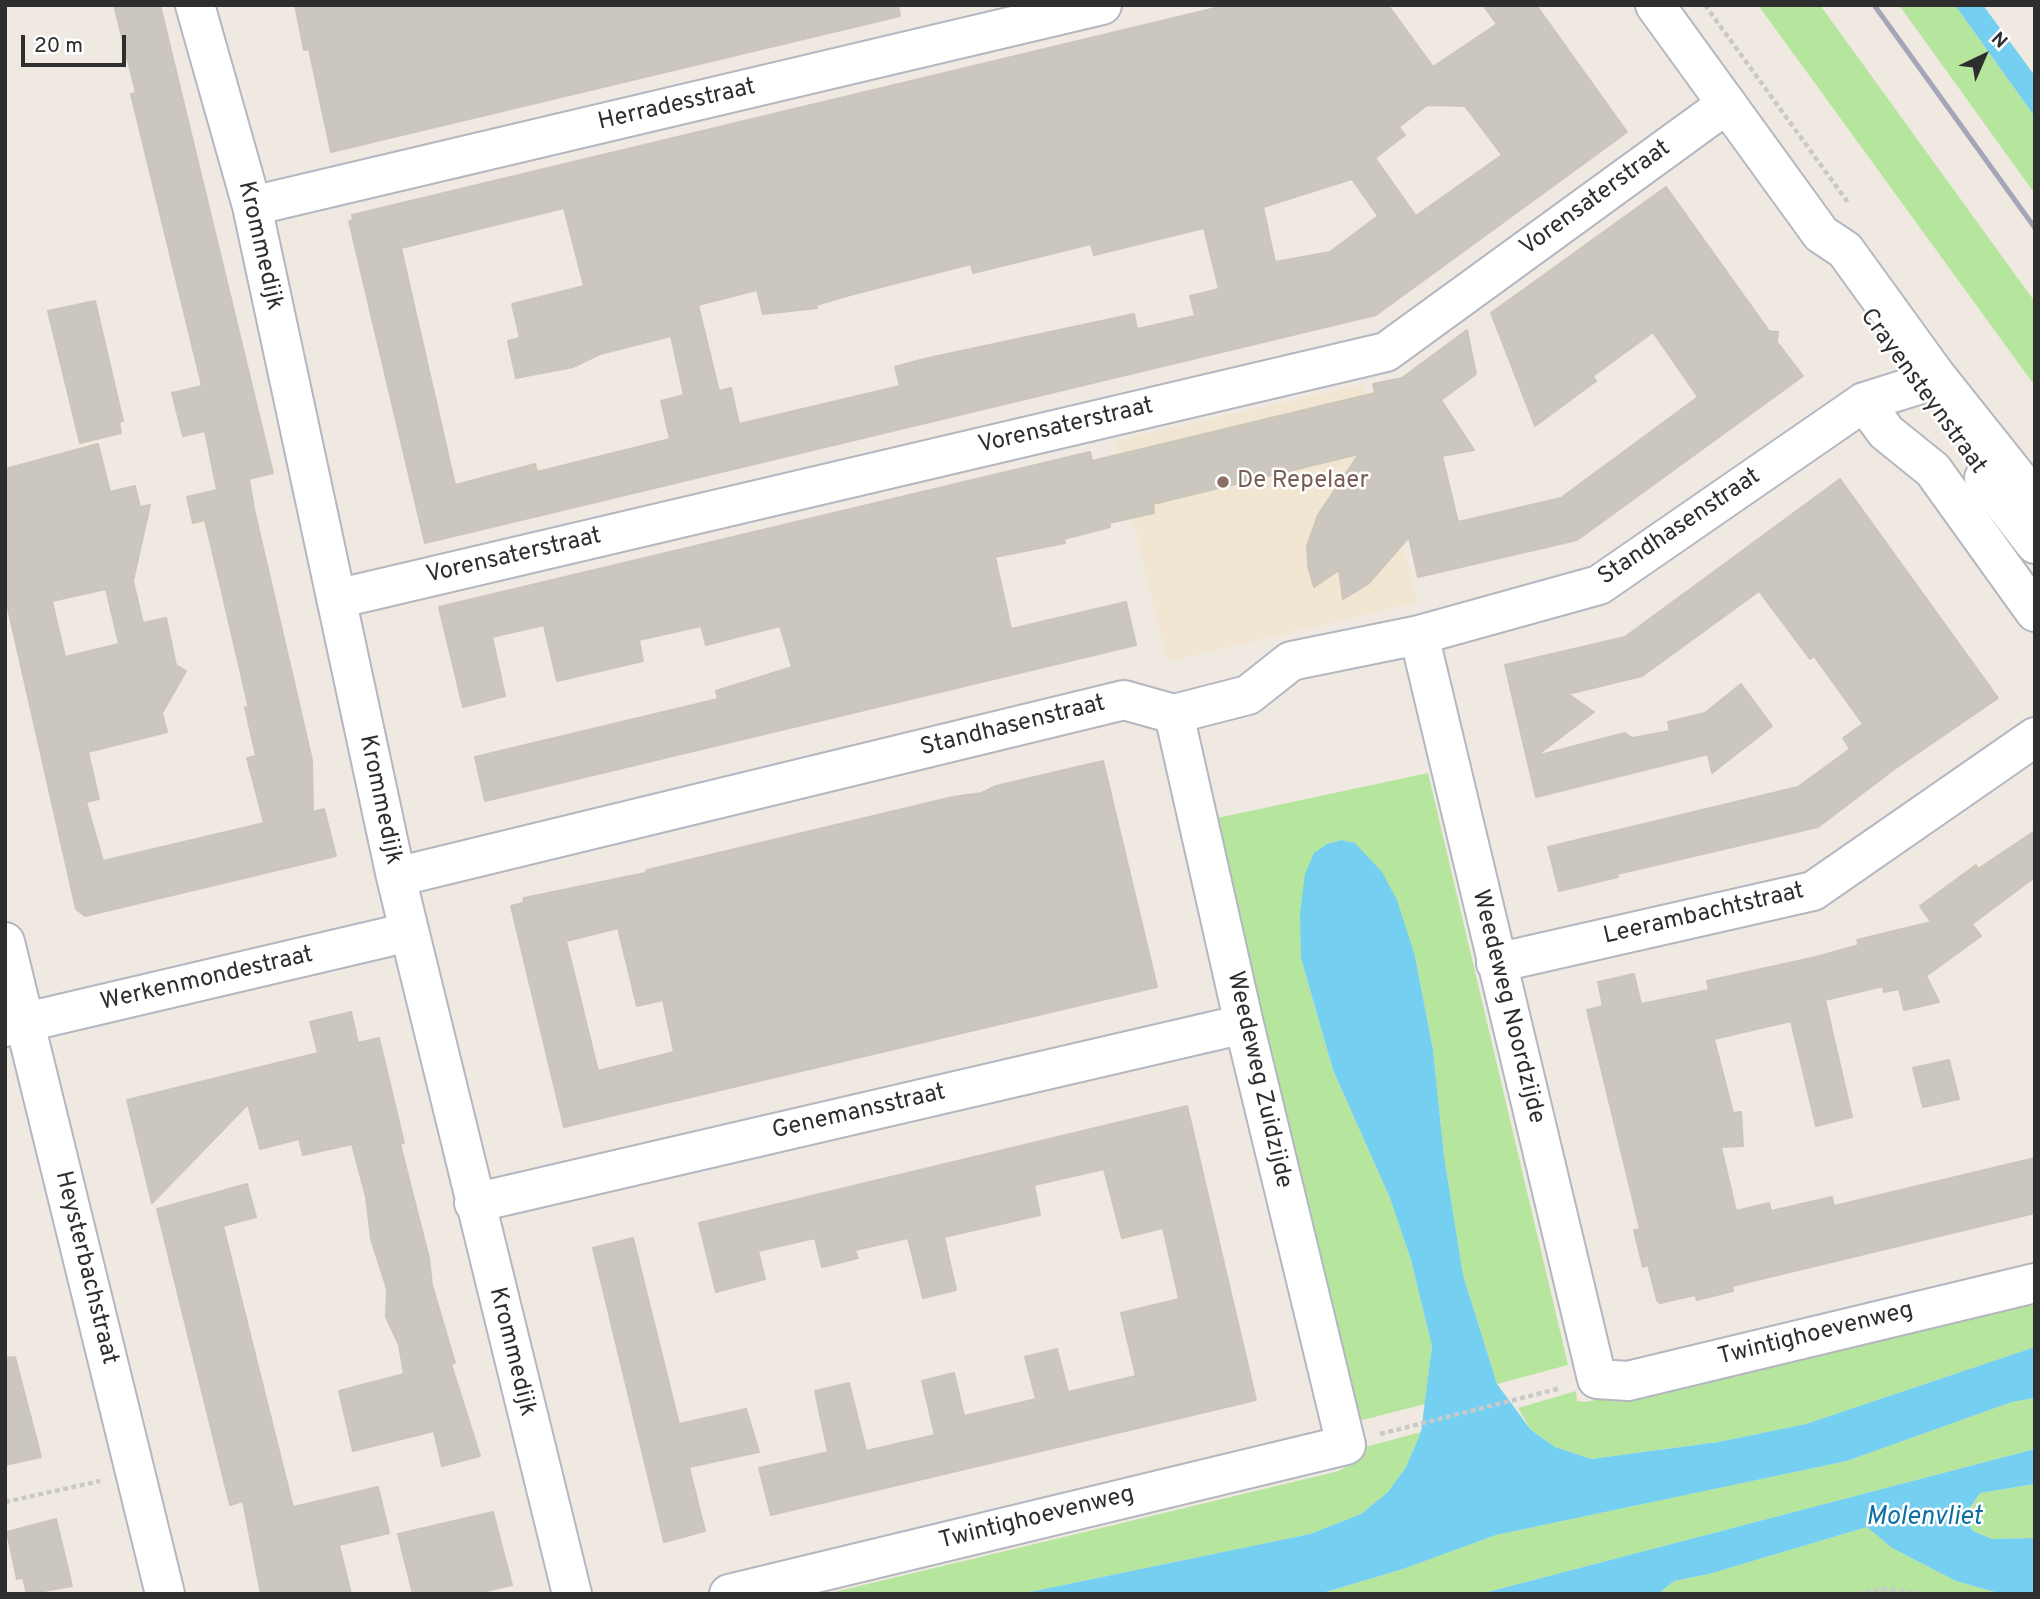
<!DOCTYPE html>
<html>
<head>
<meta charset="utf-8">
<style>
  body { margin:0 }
  #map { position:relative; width:2040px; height:1599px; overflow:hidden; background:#efe9e1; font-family:Overpass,sans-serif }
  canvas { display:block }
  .frame { position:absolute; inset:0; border:7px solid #2e2e2e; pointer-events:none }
  .north { position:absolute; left:1949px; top:21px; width:70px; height:70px; -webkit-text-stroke:5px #fff; paint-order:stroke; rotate:44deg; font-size:19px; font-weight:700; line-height:28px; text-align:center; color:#2e2e2e }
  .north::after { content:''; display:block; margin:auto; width:24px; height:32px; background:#2e2e2e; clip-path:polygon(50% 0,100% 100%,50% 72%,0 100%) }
  .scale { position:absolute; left:21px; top:35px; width:105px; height:32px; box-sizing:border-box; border:4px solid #2e2e2e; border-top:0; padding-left:9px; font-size:21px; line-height:24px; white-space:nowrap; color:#2e2e2e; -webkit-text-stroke:5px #fff; paint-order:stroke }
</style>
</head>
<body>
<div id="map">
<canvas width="2040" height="1599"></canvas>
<div class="frame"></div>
<div class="north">N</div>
<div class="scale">20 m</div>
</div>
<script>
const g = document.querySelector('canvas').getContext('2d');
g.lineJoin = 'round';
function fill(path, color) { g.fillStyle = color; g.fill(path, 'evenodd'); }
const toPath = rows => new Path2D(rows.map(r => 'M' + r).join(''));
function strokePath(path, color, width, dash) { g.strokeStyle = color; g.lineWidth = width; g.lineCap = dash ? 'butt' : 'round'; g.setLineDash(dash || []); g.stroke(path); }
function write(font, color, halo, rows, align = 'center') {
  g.font = font + ' Overpass,sans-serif'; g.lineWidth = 5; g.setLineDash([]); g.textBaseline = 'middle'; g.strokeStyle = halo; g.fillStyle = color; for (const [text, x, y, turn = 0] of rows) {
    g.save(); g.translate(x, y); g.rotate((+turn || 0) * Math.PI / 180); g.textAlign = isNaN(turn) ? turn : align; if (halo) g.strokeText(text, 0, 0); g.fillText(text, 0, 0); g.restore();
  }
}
fill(toPath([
  [1363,384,1418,602,1167,662,1114,441]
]), '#f0e6d1');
fill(toPath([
  [1758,5,1820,5,2035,302,2035,386],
  [1899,5,1955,5,2035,117,2035,194],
  [1428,773,1568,1365,1497,1384,1463,1275,1444,1156,1433,1050,1415,956,1355,843,1340,840,1327,844,1301,958,1333,1070,1390,1198,1411,1260,1432,1346,1425,1404,1351,1423,1208,820],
  [2035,1299,2035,1347,1806,1424,1718,1442,1591,1459,1555,1447,1531,1430,1518,1408,1576,1391,1577,1401,1586,1402],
  [2035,1398,2035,1449,1480,1594,1319,1594,1403,1569,1496,1535,1847,1461,2012,1402],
  [1421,1432,1406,1467,1388,1492,1361,1514,1310,1534,1020,1594,826,1594,1339,1471,1351,1464,1358,1455,1358,1449],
  [2035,1484,2035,1538,1992,1539,1973,1531,1964,1516,1980,1493],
  [1867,1527,1892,1548,1956,1581,2002,1594,1658,1594,1674,1581,1709,1574]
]), '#b6e59e');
fill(toPath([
  [1955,5,1983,5,2035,76,2035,117],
  [1341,840,1355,843,1382,872,1397,900,1415,956,1433,1050,1444,1156,1463,1275,1497,1384,1531,1430,1555,1447,1591,1459,1718,1442,1806,1424,2035,1347,2035,1398,2012,1402,1847,1461,1496,1535,1403,1569,1319,1594,1020,1594,1310,1534,1361,1514,1388,1492,1406,1467,1421,1432,1432,1346,1411,1260,1390,1198,1333,1070,1301,958,1300,913,1305,874,1314,853,1327,844],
  [2035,1449,2035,1484,1980,1493,1964,1516,1973,1531,1992,1539,2035,1538,2035,1594,2002,1594,1956,1581,1892,1548,1867,1527,1709,1574,1674,1581,1658,1594,1480,1594]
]), '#75cff0');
const building = toPath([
  [114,5,160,5,273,473,249,479,254,509,312,760,313,812,324,809,336,856,85,916,76,909,5,595,5,469,98,444,110,492,135,486,140,507,150,505,133,581,143,623,166,618,176,665,186,671,162,713,167,732,88,752,99,799,86,802,103,861,264,823,247,758,256,756,245,707,249,709,222,592,205,520,193,523,187,497,217,490,205,431,183,436,172,393,202,386,131,94,136,93,114,5],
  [106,589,119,644,65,657,52,601,106,589],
  [295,5,898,5,900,16,331,152,309,49,304,50,295,5],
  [1228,5,1388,5,1433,67,1497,24,1483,5,1536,5,1627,132,1376,315,425,543,349,221,353,220,352,215,1228,5],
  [1427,105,1465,106,1502,155,1416,216,1375,158,1405,135,1399,127,1427,105],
  [1352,179,1378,216,1330,252,1275,262,1263,207,1352,179],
  [564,208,584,286,512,304,520,338,508,341,516,378,573,367,600,354,671,336,684,395,661,401,670,439,537,472,535,464,455,485,401,248,564,208],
  [1204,228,1219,289,1190,296,1195,316,1137,329,1134,314,924,359,895,367,900,386,739,424,731,388,719,391,698,305,757,290,763,314,817,308,816,305,850,295,971,264,973,273,1091,244,1094,255,1204,228],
  [1666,187,1769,331,1778,332,1777,342,1803,376,1577,540,1418,577,1409,537,1368,584,1343,599,1339,570,1314,587,1308,566,1307,546,1318,515,1359,454,1153,504,1154,513,1109,523,1110,527,1064,539,1065,543,995,557,1011,629,1126,602,1136,645,485,801,475,757,718,699,716,691,792,667,780,626,706,645,701,626,639,640,643,661,557,681,544,625,492,637,505,696,463,707,439,607,1090,452,1092,461,1375,393,1373,384,1402,378,1467,330,1476,374,1441,400,1474,450,1442,456,1458,522,1561,498,1698,397,1653,332,1593,376,1596,381,1535,426,1491,313,1666,187],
  [95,301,123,421,119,422,121,433,80,443,48,311,95,301],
  [1840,479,1998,698,1893,770,1818,827,1617,874,1618,877,1559,891,1548,847,1798,787,1850,749,1843,738,1863,724,1814,656,1810,659,1759,591,1642,676,1568,694,1594,712,1536,756,1625,733,1632,738,1670,731,1668,722,1705,713,1741,684,1772,726,1712,773,1708,754,1536,797,1505,665,1625,637,1840,479],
  [1103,761,1157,987,564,1127,511,906,523,903,524,898,645,873,647,870,953,797,982,793,996,786,1103,761],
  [618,928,637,1006,663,1000,674,1052,598,1071,566,941,618,928],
  [2035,831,2035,877,1972,924,1981,936,1926,976,1939,1002,1904,1010,1899,989,1884,992,1883,986,1825,1000,1852,1117,1816,1126,1791,1021,1714,1039,1733,1113,1741,1112,1743,1146,1721,1147,1736,1211,1769,1203,1771,1211,1832,1197,1834,1206,2035,1158,2035,1213,1732,1286,1733,1291,1697,1300,1695,1295,1660,1303,1657,1300,1648,1265,1643,1267,1634,1230,1640,1229,1587,1010,1603,1006,1598,982,1634,974,1641,1004,1709,990,1707,981,1816,957,1859,945,1857,940,1931,922,1920,906,1976,865,1978,869,2035,831],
  [351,1012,358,1043,379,1038,404,1143,400,1144,429,1258,432,1285,455,1363,451,1364,480,1456,442,1466,434,1431,353,1451,339,1391,404,1374,399,1345,386,1317,387,1289,371,1239,366,1197,352,1144,303,1155,299,1139,260,1149,248,1104,152,1203,127,1100,318,1053,310,1022,351,1012],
  [1949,1060,1959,1099,1923,1107,1913,1068,1949,1060],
  [1187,1106,1256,1400,771,1515,759,1468,828,1452,815,1391,849,1383,866,1451,935,1435,922,1381,954,1373,964,1416,1036,1399,1025,1357,1057,1349,1068,1392,1136,1376,1121,1313,1179,1299,1163,1228,1122,1238,1104,1169,1034,1185,1040,1215,944,1237,956,1290,923,1298,908,1238,855,1250,858,1258,822,1267,815,1238,758,1251,765,1279,716,1292,699,1223,1187,1106],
  [247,1184,256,1217,223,1226,293,1507,378,1487,389,1533,339,1545,351,1594,261,1594,243,1501,230,1505,157,1209,247,1184],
  [633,1238,679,1424,746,1409,759,1452,689,1467,705,1531,664,1542,593,1248,633,1238],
  [15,1357,41,1457,5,1465,5,1358,15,1357],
  [493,1512,512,1585,473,1594,413,1594,398,1534,493,1512],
  [56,1519,72,1586,27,1594,23,1578,17,1579,7,1532,56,1519]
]);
fill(building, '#cbc7bf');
strokePath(building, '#cbc5ba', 2);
const street = toPath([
  [195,5,252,206,396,877,572,1594],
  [252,206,1102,5],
  [1864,402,1886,432,1933,470,2035,612],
  [336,599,1386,352,1727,104],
  [1419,635,1597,1379,1628,1381,2035,1283],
  [396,877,1124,700,1174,714,1248,695,1291,661,1419,635,1599,585,1864,402,1918,385,1934,373],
  [5,942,165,1594],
  [1496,963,1813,891,2035,737],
  [5,1027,409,932],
  [474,1203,1244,1024],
  [729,1594,1346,1445,1244,1024,1174,714]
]);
const secondary = toPath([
  [1655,5,1821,234,1845,250,1934,373,2035,500],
  [1984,478,2035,544]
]);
strokePath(street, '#b4b7c1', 42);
strokePath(secondary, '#b4b7c1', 42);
strokePath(toPath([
  [1705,5,1849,204],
  [1380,1434,1561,1388],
  [5,1502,100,1481],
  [1857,1594,1882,1589,1925,1594]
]), '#c9c9c9', 4.5, [5, 3.5]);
strokePath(street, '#fff', 38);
strokePath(secondary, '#fff', 38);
strokePath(toPath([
  [1874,5,2035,228]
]), '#a3a6b8', 5);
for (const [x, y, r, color] of [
  [1223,482,7,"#8d6e63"]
]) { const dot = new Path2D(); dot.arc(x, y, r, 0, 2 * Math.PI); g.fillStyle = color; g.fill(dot); strokePath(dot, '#fff', 2.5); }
write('24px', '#2e2e2e', '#fff', [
  ["Herradesstraat",677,106,-13],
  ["Vorensaterstraat",1596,199,-36],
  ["Krommedijk",259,246,77],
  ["Crayensteynstraat",1922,392,54],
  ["Vorensaterstraat",1066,427,-13],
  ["Standhasenstraat",1680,528,-34],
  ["Vorensaterstraat",514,557,-13],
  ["Standhasenstraat",1013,727,-14],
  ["Krommedijk",379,800,78],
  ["Leerambachtstraat",1704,915,-13],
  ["Werkenmondestraat",207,980,-13],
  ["Weedeweg Noordzijde",1507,1007,76],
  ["Weedeweg Zuidzijde",1258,1080,77],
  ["Genemansstraat",859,1113,-13],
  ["Heysterbachstraat",85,1268,76],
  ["Twintighoevenweg",1816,1335,-14],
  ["Krommedijk",511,1352,76],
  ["Twintighoevenweg",1037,1519,-14]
]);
write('24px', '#785e54', '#fff', [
  ["De Repelaer",1237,482]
], 'left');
write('italic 26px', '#0d6fa3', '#fff', [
  ["Molenvliet",1924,1519]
]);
</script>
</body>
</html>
